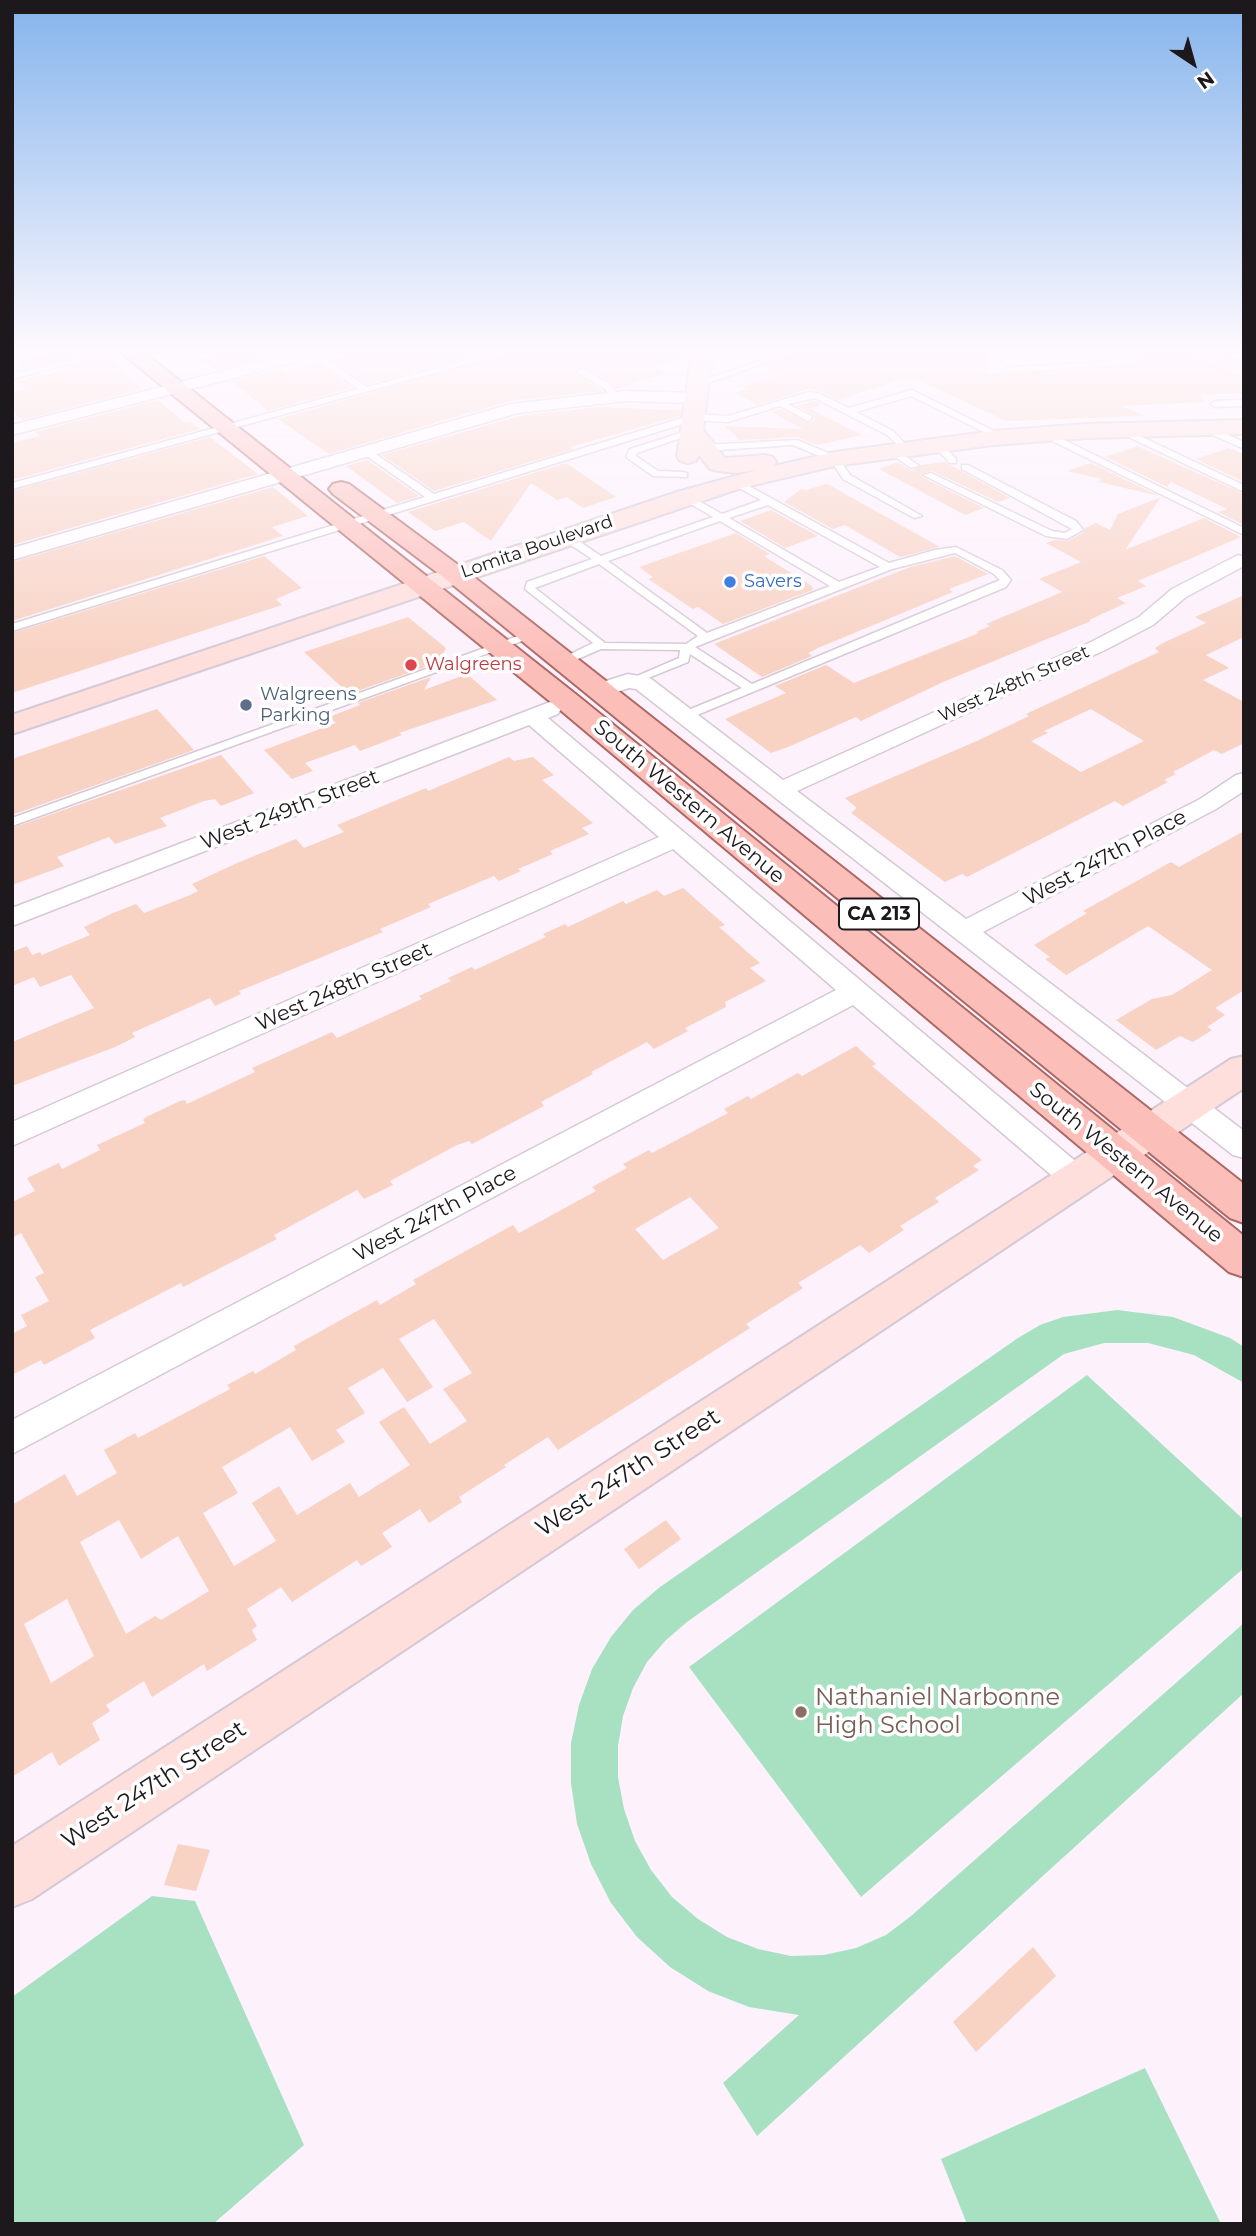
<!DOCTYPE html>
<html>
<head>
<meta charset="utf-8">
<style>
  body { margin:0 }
  #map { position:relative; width:1256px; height:2236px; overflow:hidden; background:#fdf1fc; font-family:Montserrat,sans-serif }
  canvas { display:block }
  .frame { position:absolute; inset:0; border:14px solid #1c181c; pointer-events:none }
  .north { position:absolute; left:1158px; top:28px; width:70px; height:70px; -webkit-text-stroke:5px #fff; paint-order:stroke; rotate:144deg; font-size:19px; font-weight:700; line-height:28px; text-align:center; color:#1c181c }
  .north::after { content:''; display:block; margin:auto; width:24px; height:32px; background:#1c181c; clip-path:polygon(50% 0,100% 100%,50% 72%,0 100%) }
</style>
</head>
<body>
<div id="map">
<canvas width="1256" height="2236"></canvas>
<div class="frame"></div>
<div class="north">N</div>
</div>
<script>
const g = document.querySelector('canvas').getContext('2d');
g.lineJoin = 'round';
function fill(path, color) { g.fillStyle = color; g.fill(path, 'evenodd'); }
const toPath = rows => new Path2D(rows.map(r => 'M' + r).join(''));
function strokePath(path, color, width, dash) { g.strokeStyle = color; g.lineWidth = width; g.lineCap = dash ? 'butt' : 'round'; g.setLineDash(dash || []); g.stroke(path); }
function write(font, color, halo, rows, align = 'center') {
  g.font = font + ' Montserrat,sans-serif'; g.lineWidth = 7; g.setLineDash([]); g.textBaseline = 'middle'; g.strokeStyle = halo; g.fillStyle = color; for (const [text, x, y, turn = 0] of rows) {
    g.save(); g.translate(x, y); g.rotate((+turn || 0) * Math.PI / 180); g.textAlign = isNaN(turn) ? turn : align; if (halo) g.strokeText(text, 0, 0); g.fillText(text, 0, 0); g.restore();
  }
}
fill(toPath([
  [1117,1310,1173,1317,1230,1338,1244,1347,1244,1383,1194,1355,1148,1343,1104,1343,1064,1354,687,1622,666,1640,647,1662,633,1688,623,1716,618,1746,618,1777,624,1809,635,1841,651,1870,672,1897,698,1919,727,1937,758,1949,791,1956,824,1955,856,1948,886,1935,911,1916,1244,1623,1244,1693,757,2136,723,2083,799,2015,749,2007,708,1991,670,1967,637,1937,611,1903,591,1864,577,1824,571,1783,571,1743,579,1705,592,1669,611,1637,633,1610,660,1587,1018,1338,1040,1325,1063,1317],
  [1087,1375,1244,1520,1244,1568,861,1897,689,1667],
  [152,1896,195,1901,304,2145,213,2224,12,2224,12,1997],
  [1145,2068,1221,2224,967,2224,941,2159]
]), '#a7e1c1');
fill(toPath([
  [62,351,97,351,23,369,18,364],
  [233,351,256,351,265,358,216,370,201,359],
  [365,351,490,351,368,384,332,360],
  [517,351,684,351,685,357,654,366,666,373,617,389,611,382,585,367,578,366,575,369,577,375,603,391,510,401,329,454,278,419],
  [802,351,988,351,985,374,1141,363,1135,358,1182,351,1187,357,1244,379,1244,393,1200,395,1206,402,1122,406,1145,416,1006,421,918,380,902,379,838,400,821,392,808,389,758,405,735,393,747,389,742,386,779,375,763,367],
  [108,357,143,389,22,420,12,410,12,392,26,389,18,381],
  [317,363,352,388,268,411,231,381,281,369,285,372],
  [158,400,185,423,191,422,200,429,12,480,12,443,40,436,35,432],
  [815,401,822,405,810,409,862,435,817,445,797,437,741,440,724,426,803,429,771,412,780,409,810,423,815,419,813,415,796,405],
  [596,407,681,410,680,416,570,447,573,449,434,491,382,455,519,416],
  [210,437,258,474,12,545,12,491],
  [1137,446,1244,494,1244,525,1218,512,1227,509,1171,482,1167,487,1106,457],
  [1229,448,1244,454,1244,482,1196,459],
  [367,460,419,496,397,503,346,466],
  [898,462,912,471,921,465,945,462,1010,498,998,502,932,471,921,474,922,477,984,508,965,515,879,469],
  [566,463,616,497,583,508,567,497,557,500,531,483,491,541,464,522,435,531,408,512],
  [1091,463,1159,496,1099,482,1102,479,1067,471],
  [826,484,831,486,940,547,900,557,845,525,833,529,784,502,801,489,806,490],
  [273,487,308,516,272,527,283,536,12,621,12,562],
  [1161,497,1125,550,1204,518,1241,537,1138,581,1146,586,1117,598,1126,603,1089,620,1091,621,943,682,861,721,856,717,788,747,771,753,725,719,786,693,775,686,826,665,854,683,979,633,976,632,990,626,986,624,1062,592,1039,579,1081,562,1046,543,1055,540,1068,541,1084,532,1085,528,1096,523,1110,530,1118,514],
  [771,510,818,536,785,548,740,521],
  [736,533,770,554,764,556,812,586,813,590,723,624,698,607,693,609,648,579,653,577,639,567],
  [264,556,302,588,276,599,282,605,12,693,12,633],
  [955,556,988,574,949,589,953,592,818,648,808,653,812,656,762,677,714,644,910,567],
  [1244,595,1244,637,1206,655,1229,668,1203,680,1244,702,1244,743,1222,754,1214,750,1173,772,1176,774,1164,780,1168,782,1123,806,1115,801,967,877,962,874,945,882,851,813,857,808,845,798,979,740,1029,716,1026,714,1159,652,1155,648,1163,643,1206,623,1195,617],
  [1091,709,1144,741,1081,772,1031,741,1048,733,1044,731],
  [408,617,446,648,439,662,349,694,304,652],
  [467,674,497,700,399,733,402,735,360,751,355,745,305,763,313,771,292,779,264,750,336,723,329,717,360,705,358,703,431,677,424,690],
  [157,709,194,750,12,815,12,759],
  [221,755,254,793,221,806,215,799,204,801,160,818,167,826,115,844,109,837,57,857,64,866,12,885,12,828],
  [509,757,514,761,533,757,554,775,542,780,593,823,582,828,589,834,550,851,553,854,518,869,521,871,499,881,494,876,428,904,431,907,380,929,383,932,239,991,241,994,215,1006,210,998,132,1033,135,1037,115,1047,12,1086,12,1042,94,1008,71,975,40,987,34,977,12,986,12,952,27,946,32,955,40,952,42,955,90,935,84,927,113,913,136,904,144,913,188,896,198,891,192,884,237,863,296,839,304,848,344,832,337,825,426,788,428,791],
  [1244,831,1244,990,1215,1008,1225,1015,1207,1027,1212,1030,1193,1042,1180,1036,1156,1050,1116,1020,1152,999,1172,995,1212,970,1148,926,1066,975,1045,959,1050,957,1034,945,1087,913,1083,911,1171,862,1179,867],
  [683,888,725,925,719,927,760,963,750,968,766,981,725,1002,726,1007,685,1028,688,1031,654,1049,647,1042,591,1072,593,1074,541,1102,544,1106,472,1144,469,1141,457,1145,390,1181,393,1185,364,1199,357,1190,274,1235,277,1239,183,1287,181,1283,90,1330,95,1338,44,1365,41,1360,12,1375,12,1334,27,1326,21,1315,49,1301,35,1277,44,1273,21,1233,12,1238,12,1202,35,1191,27,1178,59,1163,62,1169,100,1150,97,1145,145,1123,143,1120,146,1117,180,1101,185,1100,187,1104,255,1072,252,1068,332,1032,337,1038,422,999,419,996,451,981,448,978,472,967,475,970,546,937,543,934,565,924,568,927,623,901,626,904,657,890,664,896],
  [856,1046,876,1064,872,1066,982,1160,973,1166,979,1170,935,1198,939,1202,900,1226,904,1230,869,1253,860,1245,798,1283,803,1288,746,1324,750,1328,558,1450,548,1437,504,1465,506,1467,459,1497,462,1502,429,1523,420,1509,382,1533,392,1547,361,1566,357,1560,292,1602,281,1587,247,1609,257,1626,252,1630,257,1640,207,1671,204,1664,152,1697,144,1681,106,1705,110,1711,92,1723,100,1740,59,1766,52,1752,12,1777,12,1505,65,1474,77,1496,117,1473,104,1450,135,1433,138,1438,230,1389,227,1385,253,1371,255,1374,296,1350,294,1346,377,1300,380,1305,416,1284,413,1280,513,1225,519,1233,596,1191,592,1187,627,1168,623,1164,649,1150,652,1153,728,1113,724,1109,748,1096,751,1099,798,1073,802,1076],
  [690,1197,719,1228,663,1260,635,1229],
  [434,1319,472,1373,443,1389,467,1421,430,1444,404,1407,379,1422,410,1465,359,1497,350,1483,297,1515,279,1486,252,1503,276,1541,234,1566,203,1513,238,1493,222,1467,290,1427,312,1461,345,1442,336,1430,365,1413,348,1388,383,1368,407,1402,433,1387,399,1339],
  [119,1520,141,1559,178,1536,209,1591,161,1620,155,1616,126,1634,80,1542],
  [67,1599,94,1656,51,1683,24,1624],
  [666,1520,681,1539,639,1569,624,1549],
  [178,1844,210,1850,196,1891,164,1885],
  [1033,1947,1056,1976,976,2052,953,2022]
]), '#f8d2c3');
const lane = toPath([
  [44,351,59,351,12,363,12,358,44,351],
  [108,351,122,351,12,379,12,374,108,351],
  [309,351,315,351,367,387,500,351,514,351,12,489,12,483,358,389,309,355,309,351],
  [699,351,732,351,702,354,699,351],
  [788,351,800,351,702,385,695,383,788,351],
  [578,369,584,369,610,384,620,397,613,399,604,388,578,373,578,369],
  [912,390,1006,437,998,439,911,396,856,412,893,431,909,448,904,451,887,435,815,398,788,404,811,416,812,418,808,421,780,406,728,422,696,420,12,631,12,624,425,497,364,454,364,450,370,450,434,494,695,414,728,416,809,392,820,394,849,408,912,390],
  [1244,400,1244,406,1215,407,1211,404,1215,401,1244,400],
  [1205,425,1244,442,1244,449,1202,430,1200,428,1205,425],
  [1123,428,1244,485,1244,492,1120,433,1120,429,1123,428],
  [690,430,698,432,637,453,636,456,658,471,684,472,687,473,687,477,653,476,626,457,630,449,690,430],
  [1042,432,1048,432,1244,528,1244,535,1042,436,1042,432],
  [797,440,838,457,850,475,922,516,914,518,843,479,831,461,793,445,704,451,699,448,704,445,797,440],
  [934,442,940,442,956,459,956,463,950,463,934,446,934,442],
  [888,448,894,448,919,466,911,468,888,452,888,448],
  [962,465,968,465,1076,521,1083,530,1067,539,1046,536,923,475,931,473,1052,531,1065,533,1072,529,962,469,962,465],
  [732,480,738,480,889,563,935,550,956,547,1002,570,1011,580,1006,587,685,720,681,719,681,713,742,688,690,654,688,662,638,682,628,680,679,658,680,650,601,649,566,664,558,664,558,660,593,643,525,589,527,582,592,559,562,539,562,535,570,535,601,556,713,517,682,499,682,495,688,495,722,514,761,500,732,484,732,480],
  [768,505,880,567,839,582,729,518,768,505],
  [720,521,830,586,707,633,608,561,720,521],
  [955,553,994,574,1000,580,752,684,695,647,892,569,955,553],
  [599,564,698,636,686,644,605,643,535,588,599,564],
  [529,632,533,633,533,637,12,826,12,818,529,632]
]);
const street = toPath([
  [302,351,329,351,327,354,12,435,12,425,302,351],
  [1096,351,1128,351,1109,360,1007,366,999,361,1007,356,1096,351],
  [625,391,697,393,705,398,697,403,625,401,518,413,12,560,12,548,511,404,625,391],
  [1238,555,1244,557,1244,566,1186,597,1153,625,1105,650,797,791,966,919,1200,799,1236,775,1244,773,1244,791,1216,809,983,932,1244,1131,1244,1158,1233,1155,636,689,629,688,598,698,590,696,587,691,590,686,628,674,650,678,783,780,1091,642,1139,617,1172,589,1238,555],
  [550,702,558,704,561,709,558,714,548,718,1086,1170,1090,1178,1086,1186,1075,1190,1064,1186,853,1005,12,1454,12,1420,836,990,673,849,12,1146,12,1122,659,837,529,725,12,926,12,908,550,702]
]);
const secondary = toPath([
  [692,351,712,351,703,430,725,458,765,455,773,457,776,462,774,466,835,452,993,431,1087,424,1244,420,1244,434,1087,438,993,445,835,466,741,488,12,734,12,715,677,492,757,470,737,473,718,471,710,469,699,455,696,461,688,463,680,461,677,456,692,351],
  [1185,351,1213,351,1244,364,1244,377,1188,355,1185,351],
  [1244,1056,1244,1088,32,1899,12,1907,12,1846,1231,1059,1244,1056]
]);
const primary = toPath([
  [119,351,142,351,578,696,1244,1236,1244,1277,1229,1272,558,708,119,351],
  [341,482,349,484,465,570,1244,1184,1244,1223,1230,1218,447,580,333,494,329,489,333,484,341,482]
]);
strokePath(lane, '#d4c9d4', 3);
strokePath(street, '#d4c9d4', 3);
strokePath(secondary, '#d4c9d4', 4);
strokePath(primary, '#ac6864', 4);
fill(lane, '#fff');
fill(street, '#fff');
fill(secondary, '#fedfdc');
fill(primary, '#fcbeb9');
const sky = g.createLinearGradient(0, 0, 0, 664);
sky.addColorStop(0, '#85b4ec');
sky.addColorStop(0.53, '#fef9fe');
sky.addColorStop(1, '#fef9fe00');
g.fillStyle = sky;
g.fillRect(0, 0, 1256, 664);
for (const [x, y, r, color] of [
  [730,582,7,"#3f7fe0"],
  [411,665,7,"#e0444e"],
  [246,705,7,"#5c6f8a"],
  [801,1712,7,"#8d6e63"]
]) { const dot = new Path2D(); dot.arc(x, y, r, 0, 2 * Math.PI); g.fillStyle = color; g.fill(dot); strokePath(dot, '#fff', 2.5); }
write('18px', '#1c181c', '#fff', [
  ["Lomita Boulevard",537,547,-19],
  ["West 248th Street",1014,684,-24]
]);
write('18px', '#366cbe', '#fff', [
  ["Savers",744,582]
], 'left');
write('18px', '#be3a42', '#fff', [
  ["Walgreens",425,665]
], 'left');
write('18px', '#4e5e75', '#fff', [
  ["Walgreens",260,695],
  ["Parking",260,716]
], 'left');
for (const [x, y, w] of [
  [879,914,80]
]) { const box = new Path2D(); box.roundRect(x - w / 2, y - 15.5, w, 31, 5); g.fillStyle = '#fff'; g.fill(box); strokePath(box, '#1c181c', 2); }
write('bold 19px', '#1c181c', null, [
  ["CA 213",879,914]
]);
write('21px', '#1c181c', '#fff', [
  ["South Western Avenue",689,802,40],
  ["West 249th Street",290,810,-21],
  ["West 247th Place",1105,858,-28],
  ["West 248th Street",344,987,-24],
  ["South Western Avenue",1126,1163,39],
  ["West 247th Place",435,1214,-28]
]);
write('24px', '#1c181c', '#fff', [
  ["West 247th Street",628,1473,-33],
  ["West 247th Street",154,1785,-33]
]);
write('24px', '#785e54', '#fff', [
  ["Nathaniel Narbonne",815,1698],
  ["High School",815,1726]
], 'left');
</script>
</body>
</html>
